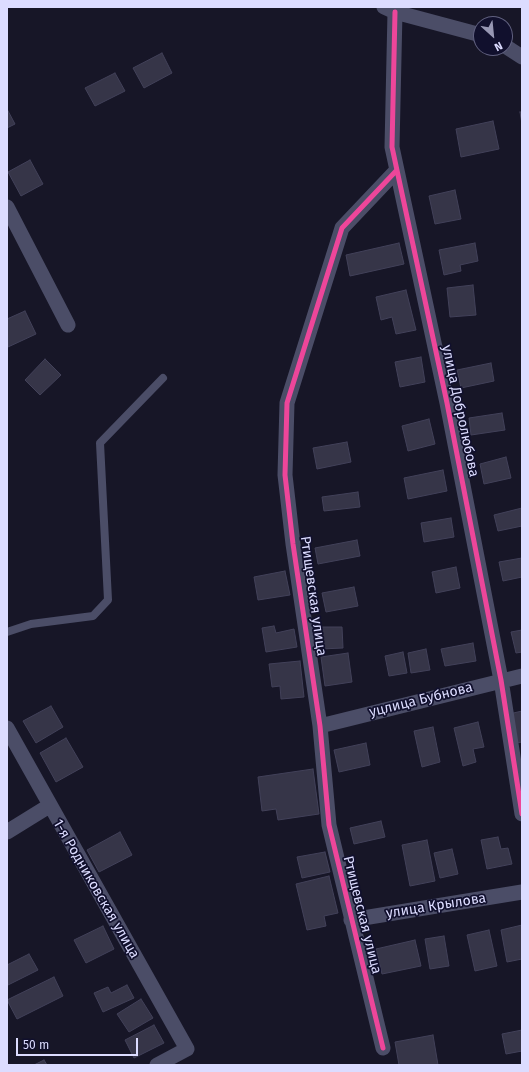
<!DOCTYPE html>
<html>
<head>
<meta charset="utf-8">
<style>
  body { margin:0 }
  #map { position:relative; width:529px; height:1072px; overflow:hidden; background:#171627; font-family:"Fira Sans",sans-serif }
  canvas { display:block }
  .frame { position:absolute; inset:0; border:8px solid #dcdcff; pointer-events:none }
  .north { position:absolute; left:473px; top:16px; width:40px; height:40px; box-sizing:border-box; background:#11102d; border:1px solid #626281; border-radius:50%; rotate:153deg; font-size:11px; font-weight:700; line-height:16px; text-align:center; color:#dcdcff }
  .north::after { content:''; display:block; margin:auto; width:14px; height:18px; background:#9797b3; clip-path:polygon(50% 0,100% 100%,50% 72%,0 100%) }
  .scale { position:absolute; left:16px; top:1038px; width:122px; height:18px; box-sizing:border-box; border:2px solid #dcdcff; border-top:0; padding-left:5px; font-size:12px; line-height:14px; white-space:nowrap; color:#dcdcff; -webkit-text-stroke:3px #11102d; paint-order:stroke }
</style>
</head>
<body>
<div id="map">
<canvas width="529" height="1072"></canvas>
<div class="frame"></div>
<div class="north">N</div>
<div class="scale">50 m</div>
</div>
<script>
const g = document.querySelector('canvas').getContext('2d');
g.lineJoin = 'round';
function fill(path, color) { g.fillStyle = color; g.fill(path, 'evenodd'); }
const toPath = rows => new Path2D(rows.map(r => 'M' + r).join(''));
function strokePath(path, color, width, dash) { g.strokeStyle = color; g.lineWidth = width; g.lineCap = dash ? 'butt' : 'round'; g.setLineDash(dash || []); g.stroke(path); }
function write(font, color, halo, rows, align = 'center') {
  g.font = font + ' "Fira Sans",sans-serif'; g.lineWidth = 3.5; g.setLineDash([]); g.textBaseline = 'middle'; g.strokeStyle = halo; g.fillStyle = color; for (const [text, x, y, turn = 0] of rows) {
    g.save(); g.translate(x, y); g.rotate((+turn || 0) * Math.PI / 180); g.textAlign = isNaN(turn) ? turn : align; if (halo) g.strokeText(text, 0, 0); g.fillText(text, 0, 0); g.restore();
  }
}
const building = toPath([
  [162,53,172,73,144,88,133,68,162,53],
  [115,73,125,91,95,106,85,88,115,73],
  [7,109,15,124,7,128,7,109],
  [520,112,522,112,522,124,520,112],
  [493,121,499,149,461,157,456,129,493,121],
  [30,160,43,184,21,196,8,172,30,160],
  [455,190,461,219,435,224,429,196,455,190],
  [399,243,404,264,350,276,346,255,399,243],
  [475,243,478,261,460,265,461,271,444,275,439,250,475,243],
  [473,285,476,315,450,317,447,288,473,285],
  [406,290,416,330,396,334,392,317,381,320,376,297,406,290],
  [25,311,36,334,8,347,7,319,25,311],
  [421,357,425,382,400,387,395,362,421,357],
  [45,359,61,375,40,395,25,380,45,359],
  [491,363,494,381,461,388,457,370,491,363],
  [502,413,505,430,471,435,469,418,502,413],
  [429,419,435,444,408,451,402,426,429,419],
  [347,442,351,462,317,469,313,448,347,442],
  [506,457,511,478,484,484,480,464,506,457],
  [443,470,447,491,408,499,404,478,443,470],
  [358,492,360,507,324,511,322,497,358,492],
  [522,508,522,526,498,531,494,515,522,508],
  [451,518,454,537,424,542,421,523,451,518],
  [357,540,360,556,318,564,315,548,357,540],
  [522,558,522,577,503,581,499,562,522,558],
  [456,567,460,588,436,593,432,572,456,567],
  [285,571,290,595,258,600,254,577,285,571],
  [354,587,358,606,326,612,322,593,354,587],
  [274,626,276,633,294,629,297,647,266,652,262,628,274,626],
  [320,627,342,627,343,648,321,649,320,627],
  [522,630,522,652,516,653,511,632,522,630],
  [473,643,476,661,445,666,441,649,473,643],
  [426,649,430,670,411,673,408,653,426,649],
  [403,652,407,673,389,676,385,656,403,652],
  [348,653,352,682,325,686,321,657,348,653],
  [300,661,304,697,281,699,280,686,272,687,269,664,300,661],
  [51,706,63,727,36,743,23,721,51,706],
  [522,711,522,742,511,744,505,715,522,711],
  [478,722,484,747,473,749,476,762,463,766,454,728,478,722],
  [433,727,440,762,422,767,414,731,433,727],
  [66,738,83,767,56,782,40,753,66,738],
  [366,743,370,765,339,772,334,750,366,743],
  [313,769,319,814,278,820,276,809,262,811,258,777,313,769],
  [381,821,385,837,354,844,350,828,381,821],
  [120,832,132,855,99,872,87,850,120,832],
  [498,837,501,849,508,848,512,864,487,869,481,840,498,837],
  [427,840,435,881,410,886,402,845,427,840],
  [452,849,458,874,440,878,434,853,452,849],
  [325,852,330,872,302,878,297,857,325,852],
  [329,876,338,913,324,916,326,926,307,930,296,884,329,876],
  [522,925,522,959,507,962,501,930,522,925],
  [103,926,114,949,86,963,74,940,103,926],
  [489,930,497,966,475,971,467,935,489,930],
  [444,936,449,966,430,969,425,939,444,936],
  [415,940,421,966,382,974,376,949,415,940],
  [29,954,38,970,8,985,7,965,29,954],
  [54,977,63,996,17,1019,7,1000,54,977],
  [127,985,134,998,103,1012,94,993,108,987,111,993,127,985],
  [141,999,153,1018,129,1032,117,1014,141,999],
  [154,1025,164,1043,134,1058,125,1040,154,1025],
  [522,1030,522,1051,506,1054,502,1034,522,1030],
  [433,1035,438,1065,399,1065,395,1042,433,1035],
  [44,1060,47,1065,34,1065,44,1060]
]);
fill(building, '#363548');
strokePath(building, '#424159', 1);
strokePath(toPath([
  [7,632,31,624,93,616,108,600,100,443,163,378]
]), '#4b4d67', 8);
strokePath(toPath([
  [384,7,395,12,481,35],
  [395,12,392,147,447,403,501,680,522,814],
  [505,46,522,57],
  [7,207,68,325],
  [320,726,522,676],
  [7,728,187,1049,157,1065],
  [7,832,49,806],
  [351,920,522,892],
  [383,1048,329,825,320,726,293,544,285,475,287,403,342,228,396,171]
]), '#4b4d67', 15);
strokePath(toPath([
  [395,12,392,147,447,403,501,680,522,814],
  [383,1048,329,825,320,726,293,544,285,475,287,403,342,228,396,171]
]), '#ed469a', 5);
write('14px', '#dcdcff', '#11102d', [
  ["улица Добролюбова",460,411,78],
  ["Ртищевская улица",313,596,82],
  ["уцлица Бубнова",421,700,-14],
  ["1-я Родниковская улица",96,889,60],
  ["улица Крылова",436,906,-9],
  ["Ртищевская улица",362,915,76]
]);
</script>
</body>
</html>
